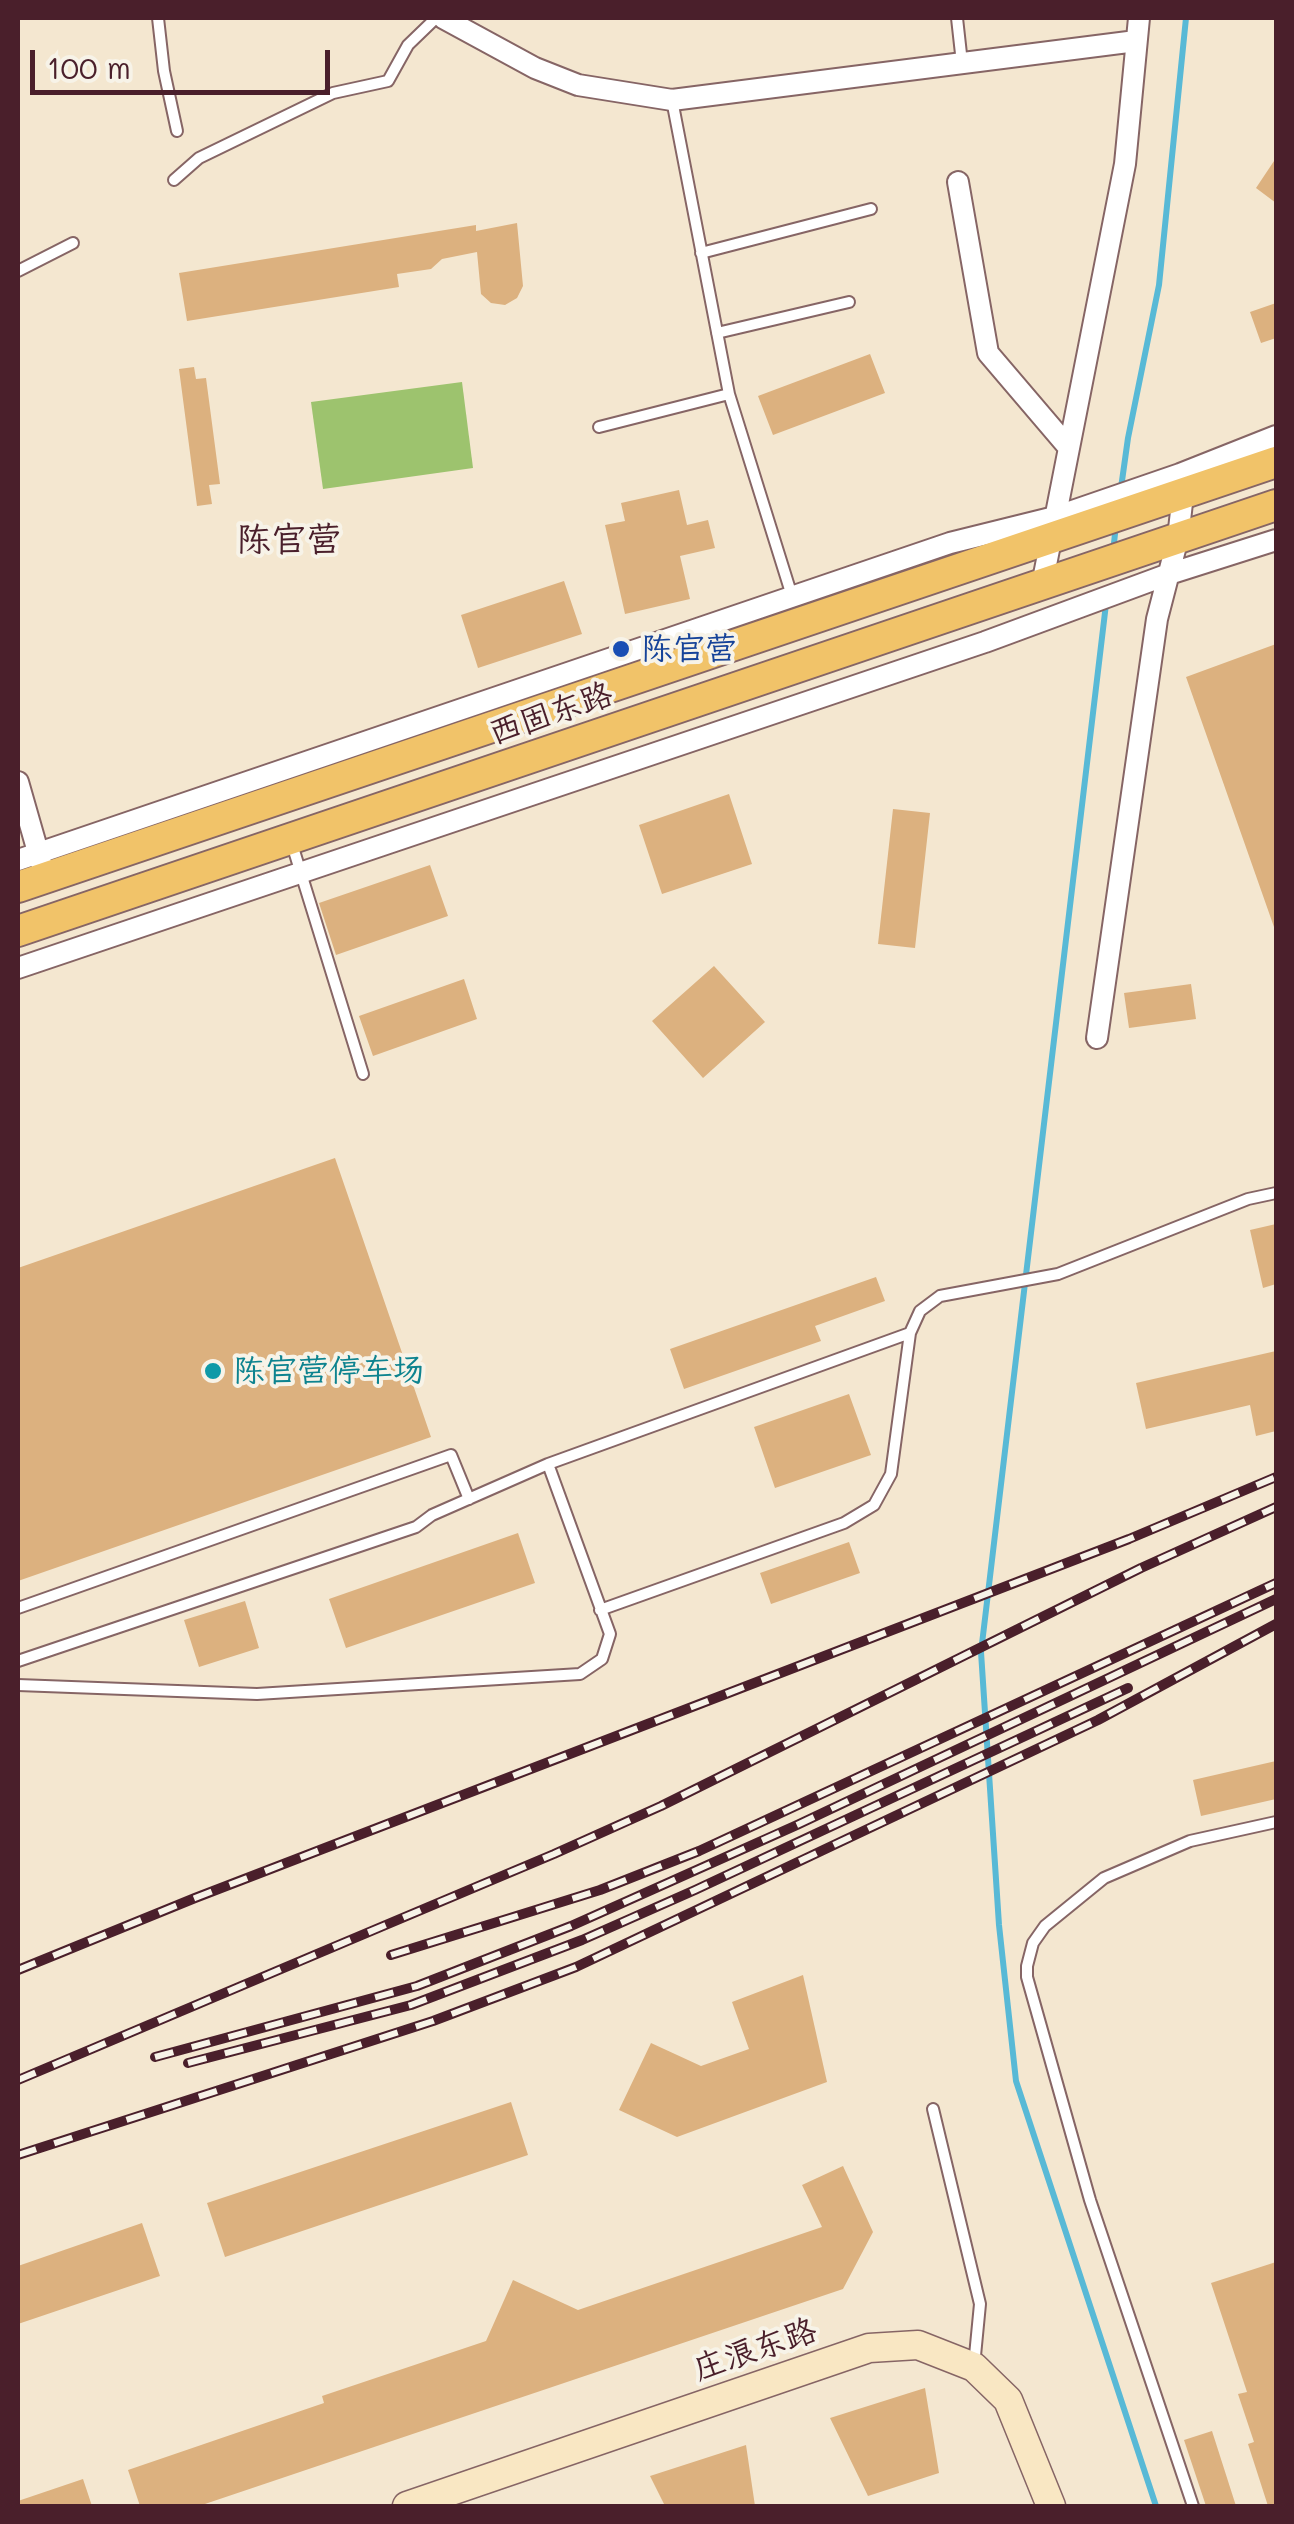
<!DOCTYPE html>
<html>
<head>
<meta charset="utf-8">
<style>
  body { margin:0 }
  #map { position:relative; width:1294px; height:2524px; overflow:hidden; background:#f4e7d0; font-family:Mali,sans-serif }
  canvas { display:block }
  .frame { position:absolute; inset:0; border:20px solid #4a1f2b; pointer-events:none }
  .scale { position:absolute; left:30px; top:50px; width:300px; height:45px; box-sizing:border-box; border:5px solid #4a1f2b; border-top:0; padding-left:12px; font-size:30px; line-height:35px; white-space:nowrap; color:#4a1f2b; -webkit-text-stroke:8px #f7f3e8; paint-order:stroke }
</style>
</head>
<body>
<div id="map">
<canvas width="1294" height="2524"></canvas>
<div class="frame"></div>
<div class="scale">100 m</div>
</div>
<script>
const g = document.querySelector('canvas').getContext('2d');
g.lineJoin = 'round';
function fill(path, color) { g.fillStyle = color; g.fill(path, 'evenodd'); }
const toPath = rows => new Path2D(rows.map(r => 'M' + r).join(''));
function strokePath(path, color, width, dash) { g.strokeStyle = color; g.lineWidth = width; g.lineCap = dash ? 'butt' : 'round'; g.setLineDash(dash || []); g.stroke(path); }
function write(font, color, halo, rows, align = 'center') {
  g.font = font + ' Mali,"LXGW WenKai TC",sans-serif'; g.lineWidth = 8; g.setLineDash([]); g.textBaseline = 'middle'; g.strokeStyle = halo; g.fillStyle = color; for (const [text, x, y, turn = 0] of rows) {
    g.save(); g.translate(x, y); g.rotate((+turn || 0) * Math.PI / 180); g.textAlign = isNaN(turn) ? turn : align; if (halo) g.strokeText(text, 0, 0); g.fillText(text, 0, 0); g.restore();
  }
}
fill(toPath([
  [462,382,473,468,323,489,311,402]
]), '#9dc36e');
strokePath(toPath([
  [1121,488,1128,438,1159,285,1186,18],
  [1113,552,1116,525],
  [1106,604,981,1652,999,1925,1016,2081,1156,2506]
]), '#58b9d6', 6);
fill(toPath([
  [1276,158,1276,203,1256,188],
  [517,223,523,286,517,298,505,305,491,303,481,294,477,252,442,259,431,269,397,274,399,287,187,321,179,273,476,225,476,231],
  [1276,303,1276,338,1261,343,1250,312],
  [870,354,885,393,773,435,758,396],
  [194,367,196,379,206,378,220,484,209,485,212,504,197,506,179,369],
  [679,490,687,525,708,520,715,548,680,556,690,599,625,614,605,525,625,521,621,503],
  [564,581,582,634,478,668,461,615],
  [1276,644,1276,927,1274,927,1186,677],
  [729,794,752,864,662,894,639,825],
  [893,809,930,813,915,948,878,944],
  [430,865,448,916,336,955,319,903],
  [714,966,765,1022,703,1078,652,1021],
  [464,979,477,1019,373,1056,359,1016],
  [1191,984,1196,1019,1129,1028,1124,993],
  [335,1158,431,1437,18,1581,18,1268],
  [1276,1224,1276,1284,1263,1288,1250,1230],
  [876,1277,885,1301,815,1326,821,1341,684,1389,670,1349],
  [1276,1351,1276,1431,1256,1436,1250,1405,1146,1429,1136,1383],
  [849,1394,871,1455,775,1488,754,1427],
  [518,1533,535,1583,346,1648,329,1599],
  [849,1542,860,1573,771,1604,760,1573],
  [245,1601,259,1648,199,1667,184,1620],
  [1276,1761,1276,1799,1201,1816,1193,1780],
  [803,1975,827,2082,677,2137,619,2110,651,2043,701,2066,749,2049,732,2002],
  [511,2102,528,2155,225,2257,207,2203],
  [843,2166,873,2232,843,2289,199,2506,140,2506,128,2470,324,2403,322,2396,486,2341,513,2280,578,2310,822,2227,802,2185],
  [142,2223,160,2276,18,2324,18,2266],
  [1276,2262,1276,2506,1268,2506,1248,2444,1254,2442,1238,2394,1247,2392,1211,2283],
  [925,2388,939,2473,868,2496,830,2418],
  [1212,2431,1236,2506,1206,2506,1184,2440],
  [746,2445,755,2506,665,2506,650,2476],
  [83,2479,92,2506,18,2506,18,2501]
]), '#dcb17f');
const lane = toPath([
  [158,18,164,71,177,131],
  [957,18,962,63],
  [672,100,729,394,792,596],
  [174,180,199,158,333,93,388,81,408,45,436,18],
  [701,253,871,209],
  [18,271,73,243],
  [717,333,849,302],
  [599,427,729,394],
  [291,841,363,1074],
  [18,1608,451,1455,469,1499],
  [600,1610,844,1523,874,1505,891,1474,910,1333,920,1311,940,1296,1058,1274,1248,1199,1276,1193],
  [18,1661,416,1527,432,1515,548,1464],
  [18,1685,257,1694,580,1674,602,1659,610,1634,548,1464,910,1333],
  [933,2109,980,2304,974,2366],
  [1193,2506,1090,2200,1027,1977,1027,1966,1033,1943,1045,1926,1104,1878,1190,1841,1276,1822]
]);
const street = toPath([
  [443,18,535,68,578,85,672,100,1136,41],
  [958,182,988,353,1069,448],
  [1042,585,1125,164,1139,18],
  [18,782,42,866],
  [18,860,950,543,1055,517,1180,474,1276,436],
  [18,968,985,642,1169,574,1276,540],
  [1097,1038,1157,619,1178,538,1183,494]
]);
const secondary = toPath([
  [407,2506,869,2348,918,2345,974,2367,1008,2400,1051,2506]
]);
const primary = toPath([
  [18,887,1276,462],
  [18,931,1276,505]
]);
strokePath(lane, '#866565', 14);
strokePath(street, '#866565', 24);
strokePath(secondary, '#866565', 31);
strokePath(primary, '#866565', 34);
strokePath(lane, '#fff', 10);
strokePath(street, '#fff', 20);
strokePath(secondary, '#f9e7c3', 28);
strokePath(primary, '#f1c369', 30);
const rail = toPath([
  [391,1955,600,1890,699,1851,1276,1583],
  [18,1970,195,1898,1129,1539,1276,1477],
  [155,2057,417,1986,571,1926,797,1825,1276,1599],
  [188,2063,411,2005,582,1940,695,1890,1128,1688],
  [18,2080,554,1854,661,1806,1141,1568,1276,1507],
  [18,2155,433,2021,576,1967,1098,1720,1276,1624]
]);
strokePath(rail, '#4a1f2b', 10);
strokePath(rail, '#f7f3e8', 6, [19]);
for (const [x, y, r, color] of [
  [621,649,10,"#1a4fb4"],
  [213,1371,10,"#0f9aa8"]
]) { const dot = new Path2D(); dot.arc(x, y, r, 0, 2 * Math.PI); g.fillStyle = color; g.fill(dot); strokePath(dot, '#f7f3e8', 4); }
write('32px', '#164399', '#f7f3e8', [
  ["陈官营",641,649]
], 'left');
write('32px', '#4a1f2b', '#f7f3e8', [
  ["西固东路",551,714,-19],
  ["庄浪东路",755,2350,-19]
]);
write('32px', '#0d838f', '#f7f3e8', [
  ["陈官营停车场",233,1371]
], 'left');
write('35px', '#4a1f2b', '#f7f3e8', [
  ["陈官营",289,540]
]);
</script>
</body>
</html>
